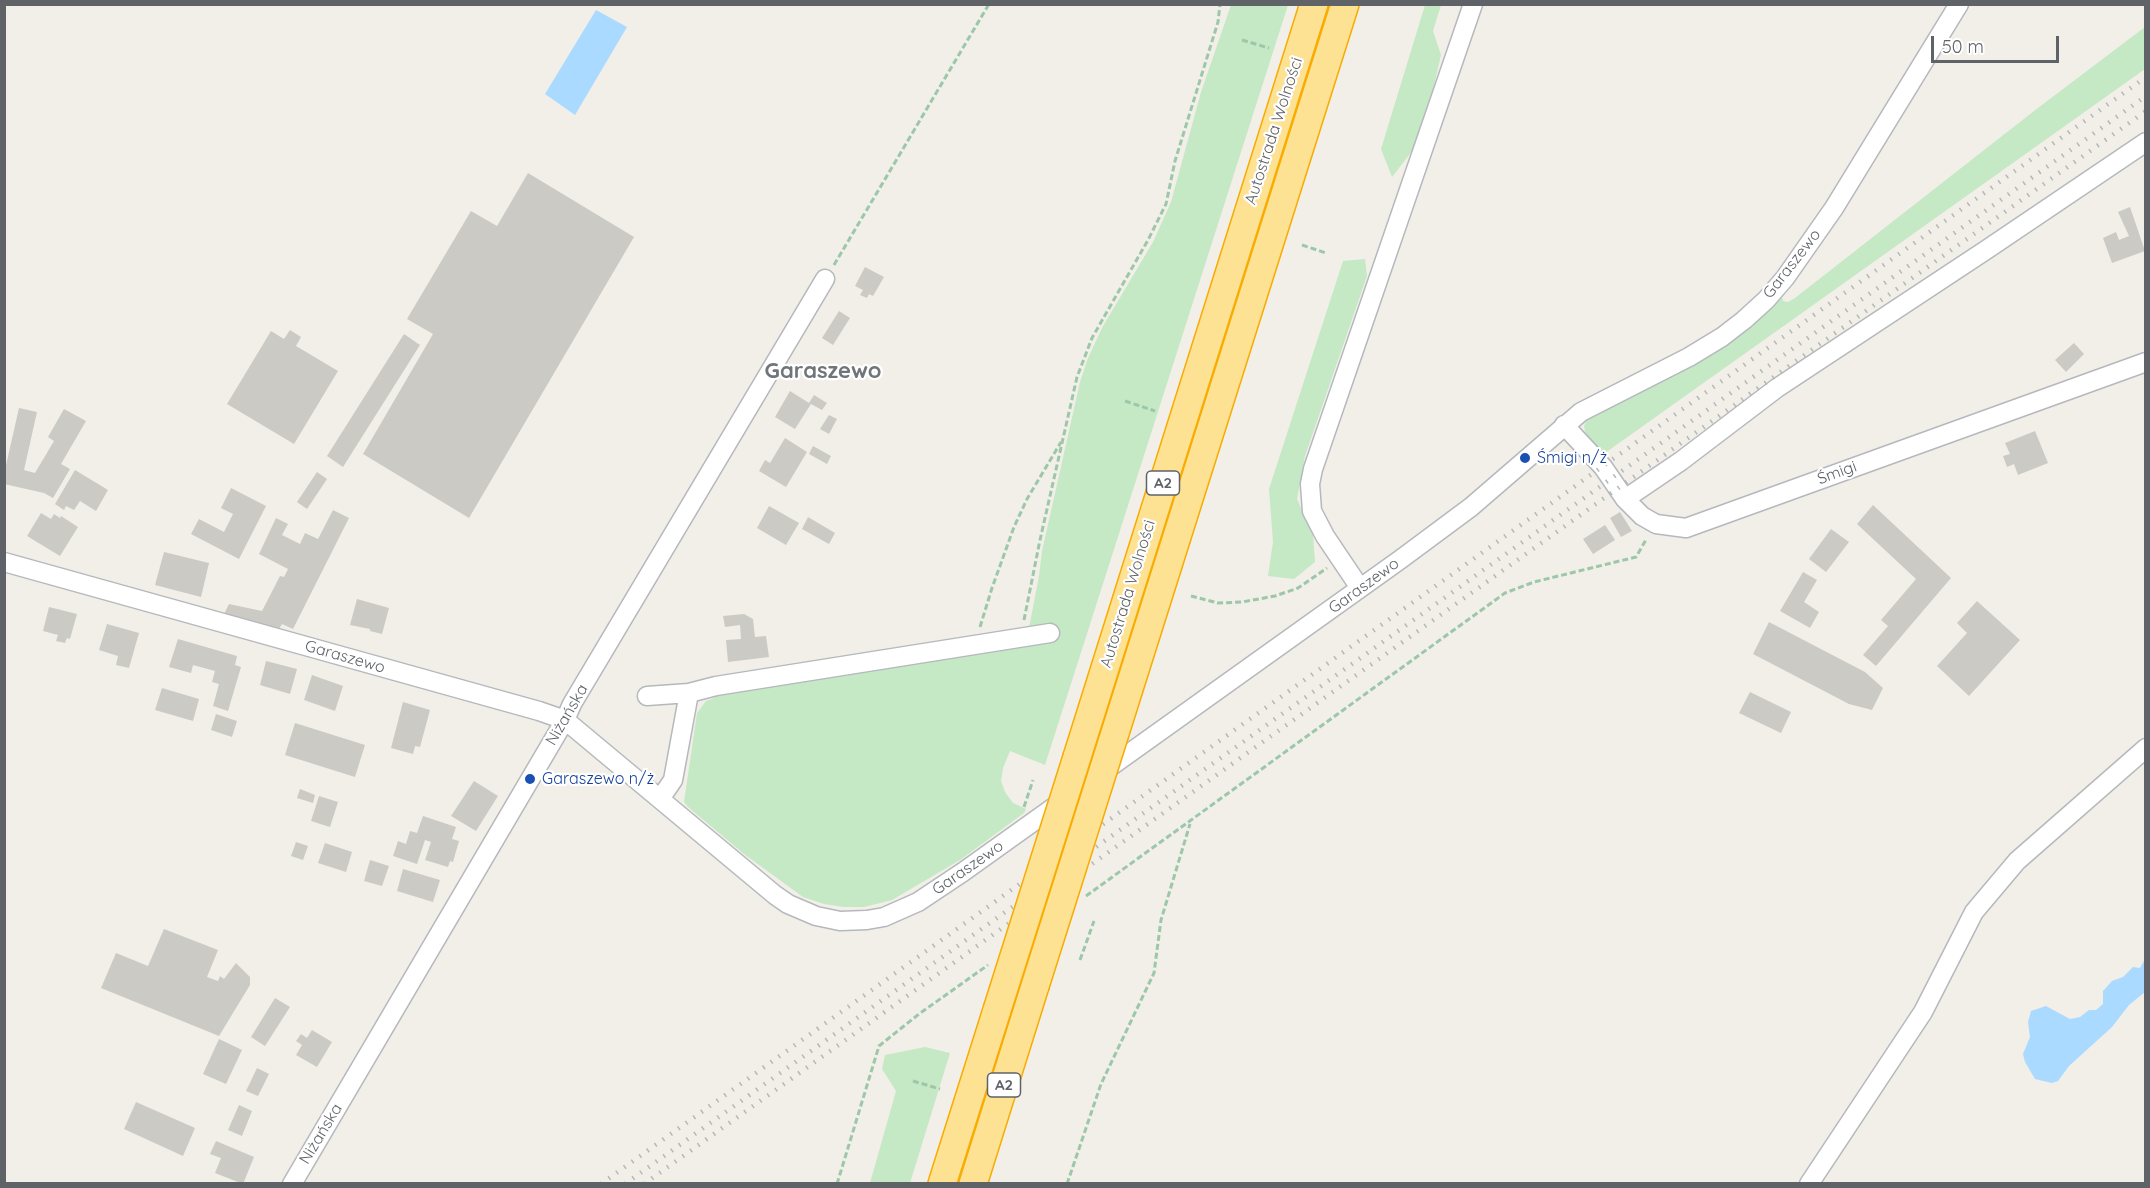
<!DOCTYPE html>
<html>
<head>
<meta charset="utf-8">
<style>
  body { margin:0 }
  #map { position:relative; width:2150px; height:1188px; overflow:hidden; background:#f1efe8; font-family:Quicksand,sans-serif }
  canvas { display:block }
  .frame { position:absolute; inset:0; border:6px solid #5f6368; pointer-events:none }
  .scale { position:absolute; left:1931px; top:36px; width:128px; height:27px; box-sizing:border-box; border:3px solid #5f6368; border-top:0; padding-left:8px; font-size:18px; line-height:21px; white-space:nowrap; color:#5f6368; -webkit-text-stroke:4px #fff; paint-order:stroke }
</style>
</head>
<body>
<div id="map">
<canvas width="2150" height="1188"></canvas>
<div class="frame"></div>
<div class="scale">50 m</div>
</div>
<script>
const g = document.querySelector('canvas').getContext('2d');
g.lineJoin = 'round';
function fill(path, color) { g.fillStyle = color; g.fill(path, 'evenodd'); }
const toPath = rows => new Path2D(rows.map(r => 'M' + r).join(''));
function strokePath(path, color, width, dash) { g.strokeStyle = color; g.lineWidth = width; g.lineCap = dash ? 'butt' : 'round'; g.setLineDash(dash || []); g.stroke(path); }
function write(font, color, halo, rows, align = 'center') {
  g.font = font + ' Quicksand,sans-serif'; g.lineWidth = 4.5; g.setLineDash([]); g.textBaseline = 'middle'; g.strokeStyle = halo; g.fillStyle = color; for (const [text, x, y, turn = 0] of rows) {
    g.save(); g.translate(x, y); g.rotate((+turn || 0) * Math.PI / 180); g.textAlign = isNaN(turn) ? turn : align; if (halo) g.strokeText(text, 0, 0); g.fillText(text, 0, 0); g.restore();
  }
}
fill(toPath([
  [1231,5,1288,5,1045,765,1010,751,1003,768,1001,781,1005,792,1013,803,1026,809,1024,813,960,860,892,900,864,907,844,907,824,904,803,897,744,854,688,807,684,802,697,713,706,701,714,698,714,694,1029,628,1039,576,1042,551,1080,382,1088,358,1103,326,1153,242,1171,202,1201,92],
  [1326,5,1334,5,1127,658,1120,658],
  [1425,5,1441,5,1433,31,1441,55,1432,94,1416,146,1392,177,1381,149],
  [2145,27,2145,69,1605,453,1586,436,1584,426,1589,415,1791,283,1782,297,1783,301,1788,302,1795,298,2034,111],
  [1365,259,1367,276,1305,456,1297,499,1313,535,1315,562,1294,579,1268,576,1273,542,1269,489,1343,261],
  [925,1047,950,1053,910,1183,870,1183,896,1091,882,1069,885,1055],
  [993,1063,995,1065,999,1064,963,1183,955,1184]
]), '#c5e8c5');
fill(toPath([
  [596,10,627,27,575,115,545,94],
  [2145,959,2145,992,2129,1005,2112,1027,2069,1066,2058,1081,2052,1083,2035,1079,2025,1062,2023,1054,2030,1037,2028,1022,2031,1011,2046,1006,2070,1019,2080,1017,2089,1010,2096,1010,2103,1004,2103,991,2112,981,2123,977,2133,967,2140,968]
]), '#aadaff');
fill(toPath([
  [528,173,634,237,469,518,363,454,433,334,407,319,471,211,497,226],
  [2130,207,2145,251,2112,263,2103,238,2116,232,2119,240,2129,236,2118,212],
  [865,267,884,277,873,296,869,294,867,298,860,295,863,290,855,286],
  [839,311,850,318,833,345,822,338],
  [290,330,301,337,296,346,338,371,294,444,227,404,271,331,284,339],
  [404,334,420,345,343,467,327,456],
  [2074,343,2084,354,2066,372,2055,360],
  [790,391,809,403,814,395,827,403,822,410,811,404,795,429,775,417],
  [19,408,37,412,24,470,35,473,54,441,48,437,64,409,86,421,61,464,70,469,53,498,44,493,4,484,4,474],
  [829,415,837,419,829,434,820,429],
  [2035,431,2048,463,2018,475,2014,464,2007,467,2003,456,2010,454,2005,443],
  [785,438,807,452,786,487,759,471,765,460,770,463],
  [813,446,831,456,827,464,809,454],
  [75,470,108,490,96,511,80,501,74,510,66,506,64,510,55,504],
  [317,472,327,479,307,509,297,502],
  [231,488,266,506,239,559,191,534,199,519,224,532,233,514,221,508],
  [1873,505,1951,578,1876,666,1863,655,1888,626,1881,620,1916,579,1857,524],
  [769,506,799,523,786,545,757,528],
  [333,510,349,518,293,629,282,624,279,629,223,616,229,604,262,611,280,576,284,577,288,569,259,554,276,518,288,524,282,535,300,544,305,533,318,539],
  [1620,512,1632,531,1621,537,1610,518],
  [41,513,51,519,54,514,60,518,61,516,78,527,60,556,27,536],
  [808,517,835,533,829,544,802,529],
  [1605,525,1615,540,1593,554,1583,539],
  [1831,529,1849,542,1826,572,1809,559],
  [164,552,209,563,201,597,155,585],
  [1803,572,1817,580,1804,602,1819,612,1810,628,1780,611],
  [357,599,389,608,382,634,370,631,370,629,350,625],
  [1977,601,2020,640,1969,696,1937,666,1967,633,1957,623],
  [49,607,77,614,70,639,67,638,65,643,56,641,58,635,43,631],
  [744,614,753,619,755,637,766,636,769,657,728,662,726,640,741,639,740,625,725,627,723,616],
  [1769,622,1865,672,1883,688,1872,710,1849,704,1753,654],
  [107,624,139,633,129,668,116,665,118,656,99,650],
  [178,639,237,656,235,665,241,667,228,711,213,706,219,684,212,682,215,671,193,665,191,673,169,667],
  [266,661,297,669,290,694,260,685],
  [312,675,343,686,335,711,304,700],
  [162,688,199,699,193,721,155,710],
  [1750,692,1791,712,1781,733,1739,713],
  [403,702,430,710,420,747,415,746,413,754,391,748],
  [216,714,237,721,232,737,211,730],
  [295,723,365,745,355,777,285,755],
  [474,781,498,796,476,831,451,816],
  [300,789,315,795,313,803,297,798],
  [319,796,338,802,330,827,311,821],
  [423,816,456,827,452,839,459,841,453,862,450,861,448,867,425,860,431,842,425,840,417,864,393,856,398,841,406,844,410,831,417,833],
  [296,842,308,846,303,860,291,856],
  [325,843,352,852,346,872,318,863],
  [370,860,389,866,382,886,364,881],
  [403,869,440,880,433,902,397,891],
  [164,929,218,950,207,977,218,981,220,976,224,979,236,963,250,977,250,985,219,1036,101,988,116,953,148,966],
  [275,998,290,1007,265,1046,251,1037],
  [312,1030,332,1042,317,1067,296,1055,302,1045,296,1041,301,1034,307,1038],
  [219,1039,242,1050,226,1084,203,1074],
  [257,1068,269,1074,258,1096,246,1091],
  [136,1102,195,1128,183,1156,124,1129],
  [239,1105,252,1111,242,1136,228,1130],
  [216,1141,254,1157,243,1184,215,1173,221,1158,210,1154]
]), '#cccac5');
const minor = toPath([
  [1564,425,1603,467,1625,499,1642,516,1656,524,1686,528,2146,362],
  [1625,499,1681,461,1777,388,1986,250,2146,142],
  [4,562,539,711,565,720,775,895,788,904,816,916,840,921,867,920,884,917,918,902,963,872,1401,559,1471,507,1581,412,1689,357,1722,337,1744,320,1766,300,1785,278,1834,208,1959,4],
  [1360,588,1325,536,1312,511,1310,484,1313,469,1473,4],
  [647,696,689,693],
  [660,799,673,780,689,693,716,686,1050,633],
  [292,1184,565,720,572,704,825,279],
  [1809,1184,1923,1012,1974,912,2017,861,2146,748]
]);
const highway = toPath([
  [1115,733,1345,4],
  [1077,757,1314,4],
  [942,1184,997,1010],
  [973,1184,1035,986]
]);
strokePath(minor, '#b5b8bc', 21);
strokePath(highway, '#f9ab00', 30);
strokePath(toPath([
  [1242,40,1269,48],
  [1302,245,1326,253],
  [834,265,989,4],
  [1125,401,1155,411],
  [1191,596,1218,603,1242,602,1275,596,1298,588,1327,568],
  [1024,620,1040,540,1077,377,1092,338,1148,240,1166,204,1175,161,1218,22,1220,4],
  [980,627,992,588,1014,527,1027,499,1061,442],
  [1024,807,1033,780],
  [1086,896,1505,593,1534,582,1636,557,1647,538],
  [1080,960,1094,921],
  [913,1081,940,1089],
  [837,1184,879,1046,919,1014,988,965],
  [1067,1184,1101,1084,1154,973,1161,920,1190,824]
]), '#9cc7a9', 3, [6, 3]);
strokePath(minor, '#fff', 18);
strokePath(highway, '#fde293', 27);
strokePath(toPath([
  [601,1184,2146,77],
  [625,1184,2146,96],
  [644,1184,2146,111]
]), '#b6b7b8', 4.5, [1.5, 8]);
const highwayBridge = toPath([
  [1035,986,1115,733],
  [997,1010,1077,757]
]);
strokePath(highwayBridge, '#f9ab00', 30, []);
strokePath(highwayBridge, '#fde293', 27);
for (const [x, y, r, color] of [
  [1525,458,6,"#1a4fb4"],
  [530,779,6,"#1a4fb4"]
]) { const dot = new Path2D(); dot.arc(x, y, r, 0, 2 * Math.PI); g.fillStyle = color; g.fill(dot); strokePath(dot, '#fff', 2); }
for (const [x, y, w] of [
  [1163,483,33],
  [1004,1085,33]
]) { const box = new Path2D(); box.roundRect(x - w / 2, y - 12, w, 24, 4.5); g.fillStyle = '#fff'; g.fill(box); strokePath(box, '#5f6368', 1.5); }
write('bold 15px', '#5f6368', null, [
  ["A2",1163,483],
  ["A2",1004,1085]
]);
write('16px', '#5f6368', '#fff', [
  ["Autostrada Wolności",1274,131,-72],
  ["Garaszewo",1792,264,-52],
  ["Śmigi",1837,473,-20],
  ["Garaszewo",1364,586,-36],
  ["Autostrada Wolności",1128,594,-73],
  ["Garaszewo",345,657,16],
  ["Niżańska",567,715,-60],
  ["Garaszewo",968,868,-35],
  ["Niżańska",321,1134,-59]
]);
write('16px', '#164399', '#fff', [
  ["Śmigi n/ż",1537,458],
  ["Garaszewo n/ż",542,779]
], 'left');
write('bold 22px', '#70757a', '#fff', [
  ["Garaszewo",823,371]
]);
</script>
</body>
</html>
